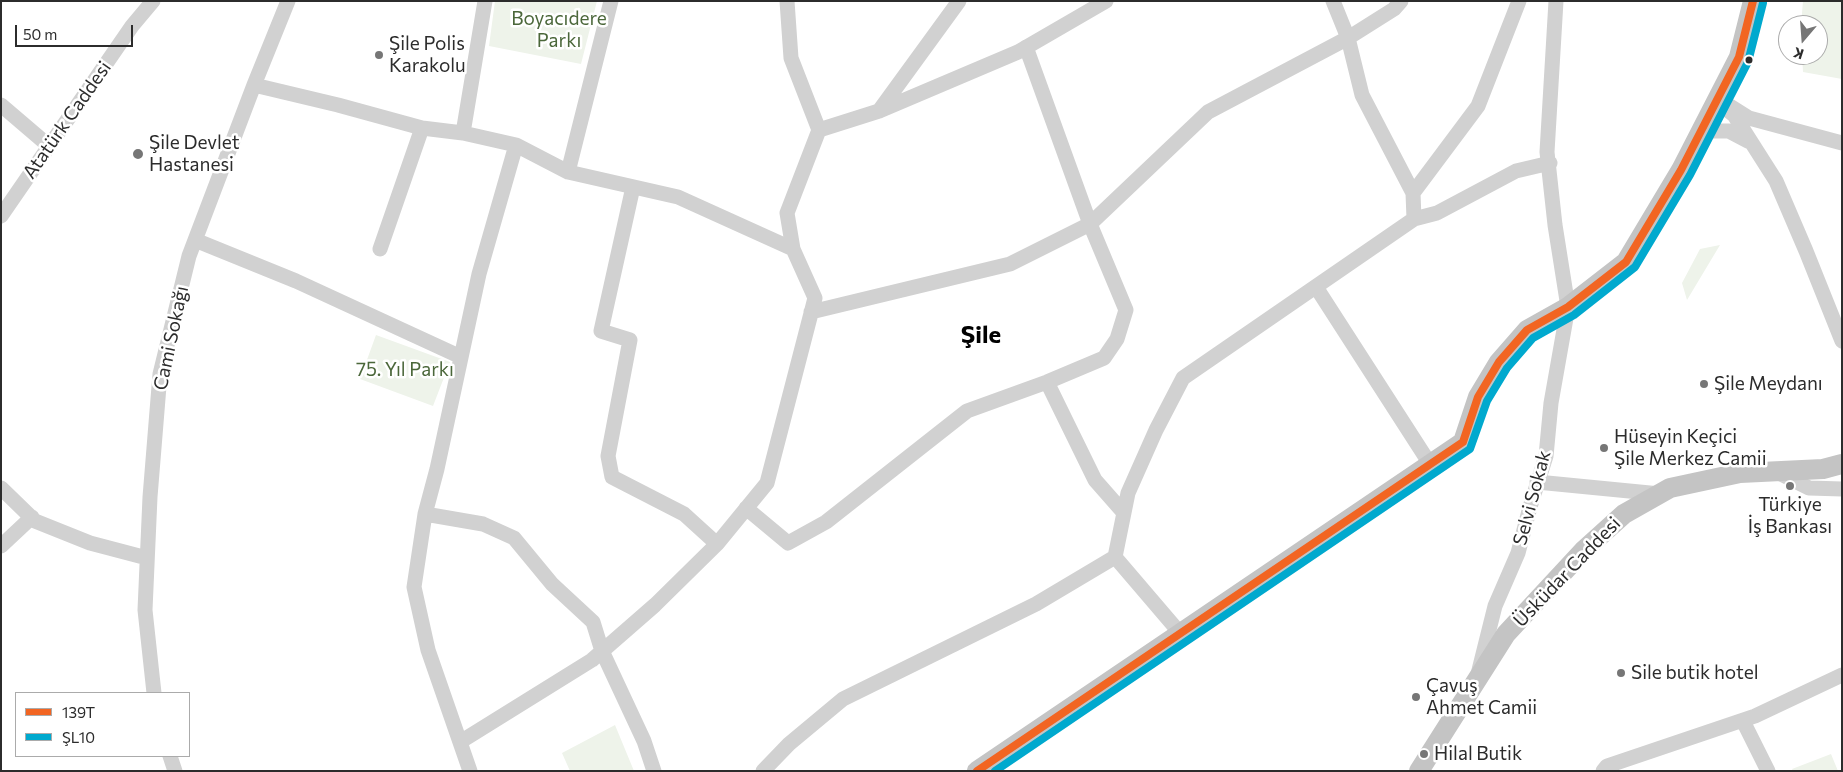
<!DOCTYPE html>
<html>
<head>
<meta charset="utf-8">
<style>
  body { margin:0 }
  #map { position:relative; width:1843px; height:772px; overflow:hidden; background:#fff; font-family:Commissioner,sans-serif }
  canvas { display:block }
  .frame { position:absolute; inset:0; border:2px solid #2c2c2c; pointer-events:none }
  .legend { position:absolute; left:15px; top:692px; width:175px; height:65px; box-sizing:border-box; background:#fff; border:1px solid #ababab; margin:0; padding:6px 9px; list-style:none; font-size:15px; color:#2c2c2c }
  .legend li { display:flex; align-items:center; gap:10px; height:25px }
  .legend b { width:25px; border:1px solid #ababab }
  .north { position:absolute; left:1778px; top:15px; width:50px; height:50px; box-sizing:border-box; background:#fff; border:1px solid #ababab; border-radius:50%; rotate:198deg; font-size:14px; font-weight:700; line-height:20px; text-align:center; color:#2c2c2c }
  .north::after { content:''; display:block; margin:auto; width:18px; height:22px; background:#767676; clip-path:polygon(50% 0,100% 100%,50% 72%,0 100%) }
  .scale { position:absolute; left:15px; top:25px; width:118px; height:22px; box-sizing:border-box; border:2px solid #2c2c2c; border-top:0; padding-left:6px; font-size:15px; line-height:18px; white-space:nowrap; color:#2c2c2c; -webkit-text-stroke:4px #fff; paint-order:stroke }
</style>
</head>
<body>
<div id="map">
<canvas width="1843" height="772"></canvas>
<div class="frame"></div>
<ul class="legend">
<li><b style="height:6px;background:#f26522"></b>139T</li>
<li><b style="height:6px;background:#00a9ce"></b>ŞL10</li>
</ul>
<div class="north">K</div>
<div class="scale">50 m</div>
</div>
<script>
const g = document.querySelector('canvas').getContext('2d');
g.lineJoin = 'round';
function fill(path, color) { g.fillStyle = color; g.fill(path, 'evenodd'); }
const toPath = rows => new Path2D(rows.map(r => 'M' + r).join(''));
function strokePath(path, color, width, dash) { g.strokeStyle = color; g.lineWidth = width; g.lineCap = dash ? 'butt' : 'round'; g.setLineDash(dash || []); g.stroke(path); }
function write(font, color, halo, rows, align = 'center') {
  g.font = font + ' Commissioner,sans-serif'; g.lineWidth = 5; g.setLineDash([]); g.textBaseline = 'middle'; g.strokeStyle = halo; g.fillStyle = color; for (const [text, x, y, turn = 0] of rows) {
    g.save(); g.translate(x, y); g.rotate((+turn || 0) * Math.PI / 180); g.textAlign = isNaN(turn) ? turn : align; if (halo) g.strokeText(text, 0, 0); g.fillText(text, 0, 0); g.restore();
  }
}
fill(toPath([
  [495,1,597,1,581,64,489,46],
  [1803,1,1842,1,1842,79,1803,72,1802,55,1818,55,1818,25,1801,25],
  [1720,245,1687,300,1682,283,1700,249],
  [376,335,450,362,433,406,360,379],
  [615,725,634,771,570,771,562,753],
  [1831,754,1838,771,1793,771,1792,769]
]), '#eef3ea');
strokePath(toPath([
  [787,1,791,58,819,130],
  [1333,1,1348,38,1362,95,1413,193,1414,219,1437,213,1516,171,1550,163],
  [254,85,338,105,422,128,463,133,516,145,568,172,678,197,793,249],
  [1716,101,1734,115,1776,181,1806,251,1842,341],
  [1,105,49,146],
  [1730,106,1749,118,1842,143],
  [879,111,959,1],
  [463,133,485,1],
  [1698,137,1709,131,1729,131,1748,141],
  [568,172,611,1],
  [633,187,601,331,630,340,608,456,612,477,684,514,717,544],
  [1413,193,1478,106,1519,1],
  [1,216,132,26,153,1],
  [195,240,296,281,461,357],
  [380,249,422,128],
  [1316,287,1430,464],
  [811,312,1010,264,1090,224,1208,112,1348,38,1394,9,1401,1],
  [1047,382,1095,480,1124,513],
  [1777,472,1809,488,1842,489],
  [1537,482,1660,494],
  [1,488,35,521,90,543,147,558],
  [746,508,788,543,826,522,967,411,1047,382,1104,358,1117,339,1126,310,1090,224,1026,47],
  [425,514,483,524,514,538,552,584,593,622,602,651,644,741,654,771],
  [1,546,32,517],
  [1180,633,1115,557,1128,493,1156,430,1183,378,1414,219],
  [1479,670,1495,606,1518,553,1530,507,1546,456,1551,403,1568,307,1555,225,1547,152,1556,1],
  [154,693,145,610,150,497,160,374,189,256,254,85,288,1],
  [1743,721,1768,771],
  [460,742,592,660,655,605,717,544,767,483,815,298,793,249,787,213,819,130,879,111,1018,52,1106,1],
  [170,756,175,771],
  [470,771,428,650,414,587,425,514,437,469,479,274,516,145],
  [763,771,789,744,843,699,1036,604,1115,557],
  [1603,771,1607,766,1755,716,1842,675]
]), '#d1d1d1', 15);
strokePath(toPath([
  [977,771,1463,442,1478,397,1499,362,1527,330,1568,307,1626,262,1681,170,1739,57,1753,1],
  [1419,771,1506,634,1583,551,1624,514,1670,488,1740,473,1823,469,1842,464]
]), '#c4c4c4', 20);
strokePath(toPath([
  [977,771,1463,442,1478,397,1499,362,1527,330,1568,307,1626,262,1681,170,1739,57,1753,1]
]), '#f26522', 8);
strokePath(toPath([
  [995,771,1470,449,1487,401,1507,368,1533,338,1574,315,1635,267,1690,175,1748,62,1763,3]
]), '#00a9ce', 8);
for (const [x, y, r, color] of [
  [379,55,5,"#767676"],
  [1749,60,4.5,"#2c2c2c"],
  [138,154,6,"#767676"],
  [1704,384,5,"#767676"],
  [1604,448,5,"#767676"],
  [1790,486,5,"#767676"],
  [1621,673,5,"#767676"],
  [1416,697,5,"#767676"],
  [1424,754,5,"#767676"]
]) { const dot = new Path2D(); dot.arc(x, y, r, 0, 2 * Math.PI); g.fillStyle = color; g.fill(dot); strokePath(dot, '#fff', 2); }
write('19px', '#4b673a', '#fff', [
  ["Boyacıdere",559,19],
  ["Parkı",559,41],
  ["75. Yıl Parkı",405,370]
]);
write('19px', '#2c2c2c', '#fff', [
  ["Şile Polis",389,44],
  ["Karakolu",389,66],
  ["Şile Devlet",149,143],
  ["Hastanesi",149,165],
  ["Şile Meydanı",1714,384],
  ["Hüseyin Keçici",1614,437],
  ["Şile Merkez Camii",1614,459],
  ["Türkiye",1790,505,"center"],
  ["İş Bankası",1790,527,"center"],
  ["Sile butik hotel",1631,673],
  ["Çavuş",1426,686],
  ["Ahmet Camii",1426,708],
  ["Hilal Butik",1434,754]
], 'left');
write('19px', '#2c2c2c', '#fff', [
  ["Atatürk Caddesi",67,120,-55],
  ["Cami Sokağı",171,338,-78],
  ["Selvi Sokak",1532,498,-75],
  ["Üsküdar Caddesi",1567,572,-46]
]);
write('bold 24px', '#000', '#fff', [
  ["Şile",981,335]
]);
</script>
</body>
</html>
